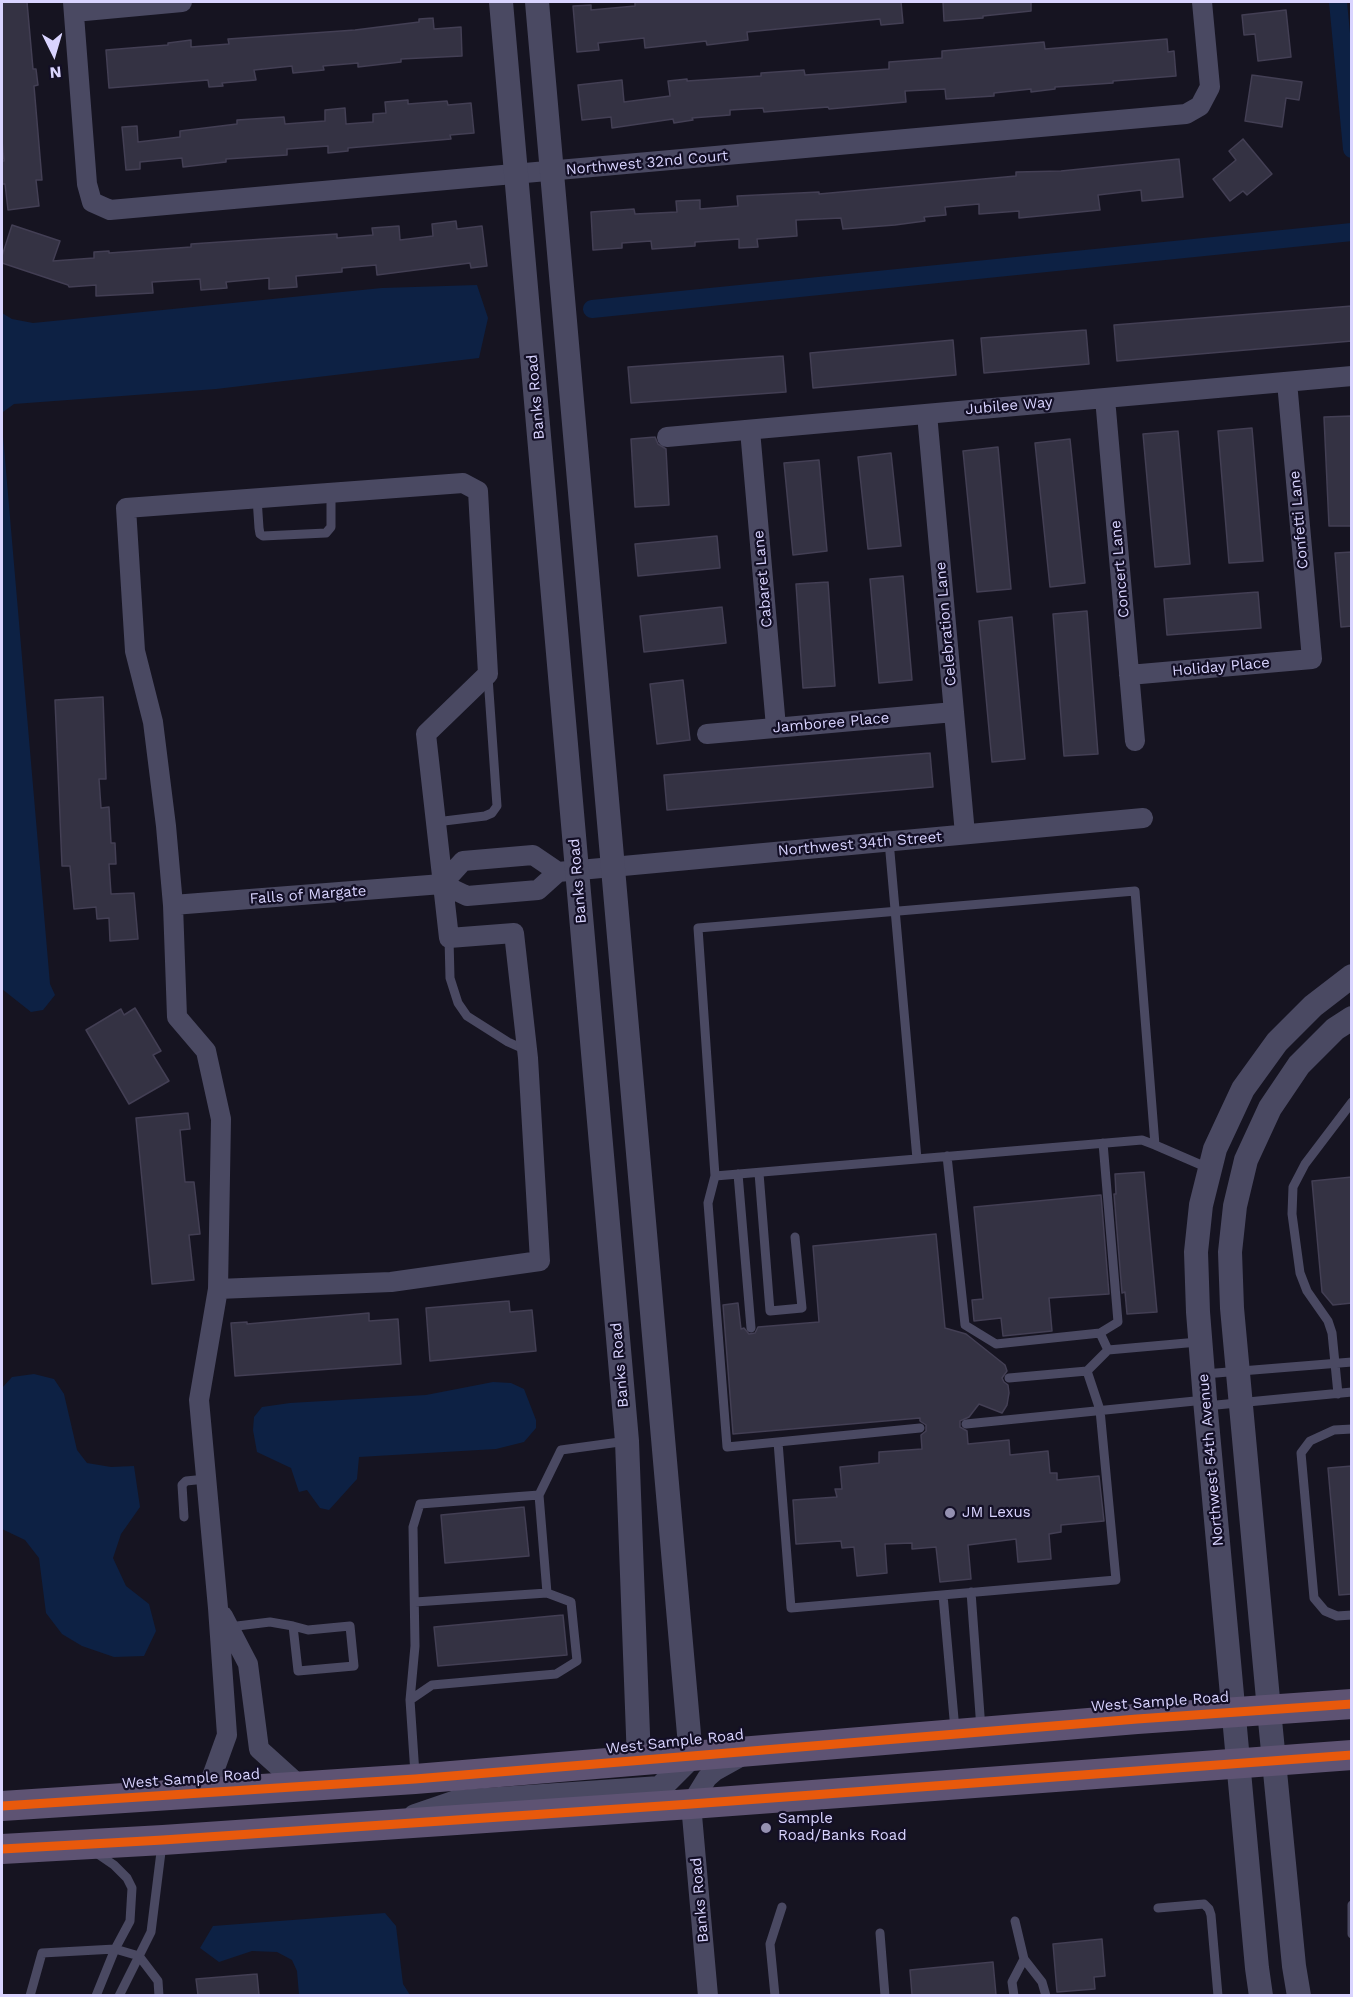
<!DOCTYPE html>
<html>
<head>
<meta charset="utf-8">
<style>
  body { margin:0 }
  #map { position:relative; width:1353px; height:1997px; overflow:hidden; background:#161421; font-family:"Work Sans",sans-serif }
  canvas { display:block }
  .frame { position:absolute; inset:0; border:3px solid #d9d4ff; pointer-events:none }
  .north { position:absolute; left:24px; top:24px; width:60px; height:60px; -webkit-text-stroke:4px #130f26; paint-order:stroke; rotate:175deg; font-size:16px; font-weight:700; line-height:24px; text-align:center; color:#d9d4ff }
  .north::after { content:''; display:block; margin:auto; width:21px; height:27px; background:#d9d4ff; clip-path:polygon(50% 0,100% 100%,50% 72%,0 100%) }
</style>
</head>
<body>
<div id="map">
<canvas width="1353" height="1997"></canvas>
<div class="frame"></div>
<div class="north">N</div>
</div>
<script>
const g = document.querySelector('canvas').getContext('2d');
g.lineJoin = 'round';
function fill(path, color) { g.fillStyle = color; g.fill(path, 'evenodd'); }
const toPath = rows => new Path2D(rows.map(r => 'M' + r).join(''));
function strokePath(path, color, width, dash) { g.strokeStyle = color; g.lineWidth = width; g.lineCap = dash ? 'butt' : 'round'; g.setLineDash(dash || []); g.stroke(path); }
function write(font, color, halo, rows, align = 'center') {
  g.font = font + ' "Work Sans",sans-serif'; g.lineWidth = 4.5; g.setLineDash([]); g.textBaseline = 'middle'; g.strokeStyle = halo; g.fillStyle = color; for (const [text, x, y, turn = 0] of rows) {
    g.save(); g.translate(x, y); g.rotate((+turn || 0) * Math.PI / 180); g.textAlign = isNaN(turn) ? turn : align; if (halo) g.strokeText(text, 0, 0); g.fillText(text, 0, 0); g.restore();
  }
}
fill(toPath([
  [477,285,488,318,479,358,216,389,14,404,3,412,2,424,50,984,55,995,43,1010,31,1012,2,989,2,313,12,319,33,323,382,288],
  [34,1374,54,1379,64,1394,77,1450,87,1463,111,1467,134,1466,140,1507,121,1534,113,1558,126,1586,149,1604,156,1631,144,1656,114,1657,82,1646,62,1634,46,1613,39,1558,25,1540,2,1529,2,1388,12,1377],
  [493,1382,511,1383,524,1389,536,1420,536,1428,524,1442,496,1449,359,1457,357,1479,329,1510,320,1508,307,1490,299,1492,291,1468,257,1452,253,1430,254,1417,262,1407,290,1403,426,1395],
  [385,1913,396,1926,403,1984,410,1995,299,1995,297,1971,292,1960,277,1952,252,1951,219,1962,200,1948,213,1926]
]), '#0d2144');
strokePath(toPath([
  [1338,2,1352,149],
  [592,309,1352,232]
]), '#0d2144', 18);
const building = toPath([
  [2,2,27,2,33,69,36,69,38,85,34,86,42,180,36,180,39,206,8,210,5,184,2,184,2,161,4,161,2,140,2,2],
  [635,2,901,2,903,23,881,25,880,19,747,32,748,40,707,45,706,41,645,48,644,38,598,43,599,50,577,52,573,6,591,5,591,10,635,6,635,2],
  [943,2,1031,2,1031,11,983,16,983,18,944,21,943,2],
  [1286,10,1291,57,1258,61,1255,34,1244,35,1242,15,1286,10],
  [433,18,434,29,461,27,462,56,401,59,401,62,358,67,358,63,323,66,324,70,293,73,292,66,254,70,256,80,222,83,223,86,209,87,208,80,109,88,106,50,168,45,168,43,191,40,191,47,229,44,228,39,355,30,419,22,419,19,433,18],
  [1167,39,1168,52,1174,51,1176,76,1113,81,1113,83,1055,87,1055,89,1031,92,1031,89,994,93,994,96,946,99,945,89,905,91,906,102,829,109,828,107,764,112,763,108,730,110,730,115,692,118,693,120,674,123,673,119,612,128,611,117,582,120,578,85,622,80,624,102,670,96,668,81,687,79,687,81,761,76,761,73,804,70,805,75,889,69,889,62,942,58,942,51,1044,42,1045,49,1167,39],
  [1252,75,1302,82,1299,100,1286,98,1282,127,1245,121,1252,75],
  [408,100,408,104,447,101,448,105,471,103,474,133,450,135,451,139,348,148,348,151,328,153,328,146,287,149,287,155,226,159,226,162,183,167,182,158,140,162,140,169,126,170,122,127,137,126,138,142,180,137,180,131,237,124,237,120,284,117,285,124,325,121,325,110,345,108,346,124,373,122,373,114,386,113,385,102,408,100],
  [1243,139,1272,174,1247,195,1243,191,1230,201,1213,179,1236,160,1229,151,1243,139],
  [1179,159,1183,197,1142,201,1141,190,1098,195,1100,210,1019,218,1019,211,979,214,979,204,945,207,946,215,924,217,925,221,895,225,843,229,841,218,796,220,797,236,757,239,758,247,739,248,739,239,695,242,695,246,652,249,651,241,622,243,622,248,593,250,591,212,634,209,635,214,677,212,676,201,700,200,700,209,738,206,737,196,819,192,819,194,1016,176,1016,172,1061,171,1179,159],
  [456,221,457,229,482,226,487,266,471,268,470,263,377,275,376,265,342,268,342,272,296,276,297,287,269,289,269,278,226,282,227,288,201,290,200,279,152,282,153,293,96,296,96,285,69,287,68,285,2,263,2,256,12,225,60,241,53,261,94,258,94,252,109,251,109,253,191,247,191,244,337,234,337,238,373,235,372,228,399,226,400,240,433,236,432,224,456,221],
  [1352,306,1352,341,1117,361,1114,325,1352,306],
  [1086,330,1089,364,984,373,981,338,1086,330],
  [953,340,956,375,813,388,810,353,953,340],
  [783,356,786,392,631,403,628,367,783,356],
  [1352,416,1352,526,1329,526,1324,417,1352,416],
  [1252,428,1263,561,1229,563,1218,431,1252,428],
  [1178,431,1190,564,1155,567,1143,434,1178,431],
  [655,437,658,444,666,449,669,505,635,507,631,439,655,437],
  [1070,439,1085,583,1050,587,1035,443,1070,439],
  [998,447,1011,589,977,592,963,451,998,447],
  [891,453,901,546,868,549,858,457,891,453],
  [819,460,827,551,793,555,784,463,819,460],
  [717,536,720,568,638,576,635,544,717,536],
  [1352,552,1352,626,1341,627,1335,553,1352,552],
  [903,576,912,680,879,683,870,579,903,576],
  [828,582,835,686,803,688,796,584,828,582],
  [1258,592,1261,628,1167,635,1164,599,1258,592],
  [722,607,726,643,644,652,640,616,722,607],
  [1087,611,1098,754,1064,756,1053,614,1087,611],
  [1012,617,1025,759,992,762,979,621,1012,617],
  [683,680,690,740,657,744,650,684,683,680],
  [103,697,106,779,99,779,101,808,109,807,111,843,115,843,116,864,109,864,111,894,134,893,138,939,110,941,109,918,97,919,96,907,74,909,70,866,62,866,55,700,103,697],
  [930,753,933,787,667,810,664,775,930,753],
  [135,1008,161,1051,153,1055,169,1081,129,1104,86,1030,121,1009,124,1015,135,1008],
  [188,1113,190,1129,180,1130,185,1182,194,1182,200,1234,189,1235,194,1280,152,1284,136,1118,188,1113],
  [1144,1172,1157,1312,1127,1314,1125,1292,1122,1293,1114,1194,1116,1194,1115,1174,1144,1172],
  [1352,1177,1352,1303,1333,1305,1322,1292,1312,1181,1352,1177],
  [1101,1195,1109,1294,1049,1298,1052,1331,1003,1336,1001,1318,974,1321,972,1300,983,1299,974,1207,1101,1195],
  [936,1234,945,1328,966,1334,1005,1365,1007,1371,1002,1378,1004,1382,1008,1385,1009,1393,1007,1405,1002,1413,979,1404,969,1417,960,1421,960,1427,967,1431,968,1444,1009,1440,1010,1455,1048,1451,1050,1473,1057,1473,1057,1480,1099,1476,1104,1521,1061,1525,1061,1532,1049,1534,1051,1559,1018,1562,1016,1539,968,1545,971,1579,940,1582,936,1547,912,1549,912,1543,885,1544,887,1573,857,1576,854,1547,842,1548,841,1541,796,1544,793,1500,837,1497,835,1489,842,1489,840,1467,879,1463,879,1452,922,1449,921,1435,926,1431,926,1425,920,1421,920,1418,733,1434,723,1305,738,1303,741,1329,744,1328,749,1334,755,1333,758,1327,819,1322,813,1246,936,1234],
  [509,1301,510,1312,532,1310,536,1351,430,1361,426,1308,509,1301],
  [369,1313,369,1321,398,1319,401,1364,235,1376,231,1323,247,1322,247,1324,369,1313],
  [1352,1466,1352,1594,1339,1595,1328,1468,1352,1466],
  [524,1507,529,1556,445,1563,441,1515,524,1507],
  [563,1615,567,1655,438,1666,434,1627,563,1615],
  [1102,1939,1105,1976,1094,1977,1095,1989,1057,1992,1053,1944,1102,1939],
  [993,1962,996,1995,912,1995,910,1970,993,1962],
  [257,1974,259,1995,198,1995,196,1979,257,1974]
]);
fill(building, '#343243');
strokePath(building, '#433f54', 1.5);
strokePath(toPath([
  [257,498,259,528,260,534,263,536,326,533,331,527,331,492],
  [436,822,485,816,492,813,497,806,488,677],
  [889,841,917,1159],
  [449,938,450,978,458,1003,467,1016,508,1042,526,1050],
  [1155,1145,1135,891,698,928,715,1176,1142,1140,1155,1145,1199,1164,1208,1168],
  [947,1156,965,1325,996,1344,1100,1333,1108,1350],
  [759,1173,770,1311,802,1308,795,1237],
  [738,1174,751,1328],
  [715,1176,708,1203,727,1447,920,1428],
  [1100,1333,1118,1322,1103,1143],
  [1204,1374,1352,1362],
  [1009,1378,1087,1371,1108,1350,1198,1342],
  [1338,1394,1332,1333,1328,1321,1307,1291,1300,1273,1292,1214,1293,1187,1305,1164,1352,1102],
  [1206,1406,1352,1392],
  [966,1424,1205,1400],
  [1352,1429,1334,1430,1310,1441,1301,1453,1314,1598,1325,1611,1337,1616,1352,1615],
  [778,1442,791,1608,1116,1580,1100,1410,1087,1371],
  [539,1495,561,1450,627,1441],
  [184,1517,182,1485,186,1481,206,1479],
  [971,1592,981,1729],
  [943,1595,955,1730],
  [415,1602,547,1593],
  [229,1627,270,1622,293,1626,308,1630,350,1626,354,1666,298,1671,293,1626],
  [410,1700,415,1646,413,1527,420,1504,539,1495,547,1593,571,1602,577,1661,556,1674,432,1685,410,1700,415,1774],
  [95,1852,114,1865,127,1878,132,1888,130,1921,115,1949,96,1996],
  [1352,1905,1352,1934],
  [1158,1908,1204,1904,1209,1909,1211,1915,1218,1996],
  [1015,1921,1024,1959,1042,1982,1046,1996],
  [880,1933,885,1996],
  [30,1996,42,1953,115,1949,139,1956,158,1981,159,1996],
  [119,1996,151,1932,162,1844],
  [775,1996,770,1944,782,1907],
  [1014,1996,1012,1982,1024,1959]
]), '#4a4962', 9);
strokePath(toPath([
  [73,2,87,184,92,202,110,210,1186,114,1200,106,1210,87,1202,2],
  [74,12,182,2],
  [1105,398,1135,741],
  [927,414,965,834],
  [750,430,776,727],
  [667,437,1352,376],
  [1129,675,1312,659,1287,382],
  [707,734,954,712],
  [442,884,463,861,533,855,558,872],
  [173,905,442,884,467,896,538,890,558,872,1143,818],
  [223,1616,248,1664,259,1749,300,1786],
  [206,1793,227,1735,218,1608,199,1400,218,1289,221,1119,206,1051,177,1017,173,905,166,826,153,722,135,651,126,508,463,483,478,491,488,674,426,734,449,938,514,933,528,1058,540,1261,391,1282,218,1289],
  [708,1996,691,1804,707,1778,715,1771,742,1756]
]), '#4a4962', 20);
strokePath(toPath([
  [501,2,627,1441,639,1761],
  [415,1816,456,1802,660,1788,691,1757,537,2],
  [1261,1996,1257,1968,1205,1400,1198,1312,1196,1252,1201,1205,1215,1149,1243,1089,1277,1042,1313,1006,1352,976],
  [1299,1996,1294,1966,1269,1710,1232,1308,1230,1252,1235,1206,1246,1160,1270,1108,1299,1065,1335,1029,1352,1018]
]), '#4a4962', 24);
strokePath(toPath([
  [2,1806,415,1779,1137,1719,1352,1704],
  [2,1849,163,1840,691,1804,1352,1755]
]), '#5e5373', 30);
strokePath(toPath([
  [2,1806,415,1779,1137,1719,1352,1704],
  [2,1849,163,1840,691,1804,1352,1755]
]), '#e8590c', 9);
for (const [x, y, r, color] of [
  [950,1513,6,"#9591b1"],
  [766,1828,6,"#9591b1"]
]) { const dot = new Path2D(); dot.arc(x, y, r, 0, 2 * Math.PI); g.fillStyle = color; g.fill(dot); strokePath(dot, '#130f26', 2); }
write('15px', '#d9d4ff', '#130f26', [
  ["Northwest 32nd Court",647,163,-5],
  ["Banks Road",536,397,-95],
  ["Jubilee Way",1009,406,-5],
  ["Confetti Lane",1299,520,-95],
  ["Concert Lane",1120,569,-95],
  ["Cabaret Lane",763,579,-95],
  ["Celebration Lane",946,624,-95],
  ["Holiday Place",1221,667,-5],
  ["Jamboree Place",831,723,-5],
  ["Northwest 34th Street",860,844,-5],
  ["Banks Road",578,881,-95],
  ["Falls of Margate",308,895,-4],
  ["Banks Road",620,1365,-95],
  ["Northwest 54th Avenue",1211,1460,-95],
  ["West Sample Road",1160,1702,-4],
  ["West Sample Road",675,1742,-6],
  ["West Sample Road",191,1779,-4],
  ["Banks Road",700,1900,-95]
]);
write('15px', '#d9d4ff', '#130f26', [
  ["JM Lexus",962,1513],
  ["Sample",778,1819],
  ["Road/Banks Road",778,1836]
], 'left');
</script>
</body>
</html>
